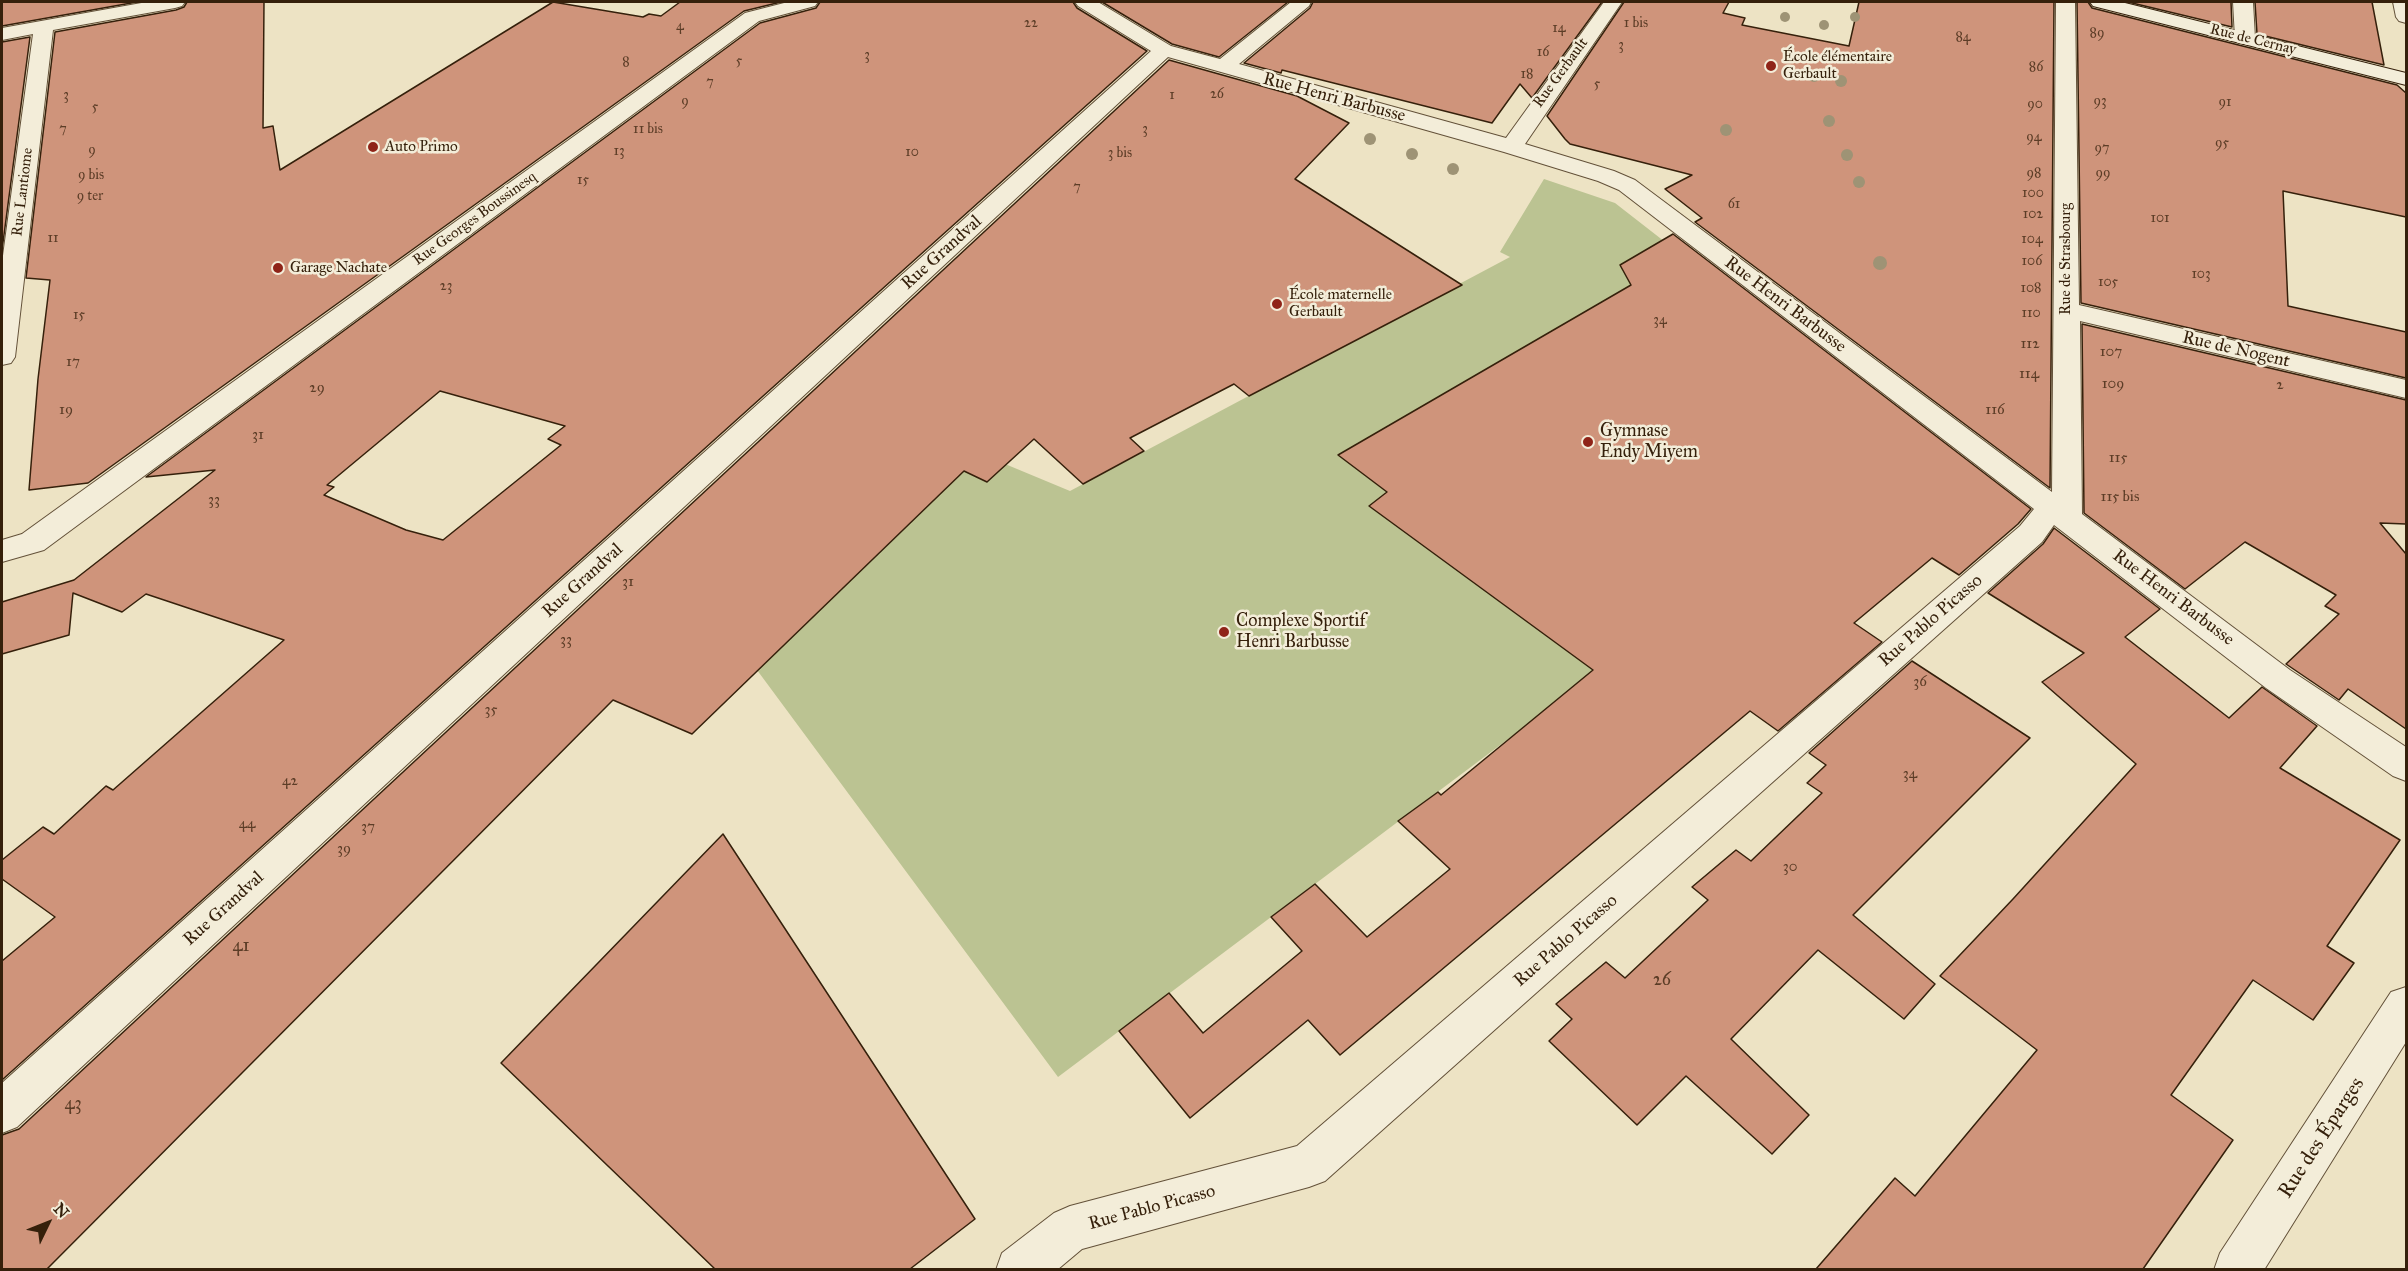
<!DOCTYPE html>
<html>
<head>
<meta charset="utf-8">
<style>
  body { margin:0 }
  #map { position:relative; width:2408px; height:1271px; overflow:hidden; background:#ede3c4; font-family:"IM FELL Great Primer",serif }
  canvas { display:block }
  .frame { position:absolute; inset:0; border:3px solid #35200b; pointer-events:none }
  .north { position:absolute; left:18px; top:1193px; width:60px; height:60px; -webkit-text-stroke:4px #f3edd9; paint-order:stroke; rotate:47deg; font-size:16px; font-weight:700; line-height:24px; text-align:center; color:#35200b }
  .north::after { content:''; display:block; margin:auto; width:21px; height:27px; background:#35200b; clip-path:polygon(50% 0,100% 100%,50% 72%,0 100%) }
</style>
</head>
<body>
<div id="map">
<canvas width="2408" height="1271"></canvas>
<div class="frame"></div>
<div class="north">N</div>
</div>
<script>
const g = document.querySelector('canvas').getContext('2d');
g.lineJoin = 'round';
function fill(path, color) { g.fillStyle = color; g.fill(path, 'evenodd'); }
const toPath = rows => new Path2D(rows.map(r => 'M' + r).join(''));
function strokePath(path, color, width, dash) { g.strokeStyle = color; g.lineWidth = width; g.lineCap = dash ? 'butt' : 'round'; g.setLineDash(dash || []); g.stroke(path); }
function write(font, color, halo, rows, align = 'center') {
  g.font = font + ' "IM FELL Great Primer",serif'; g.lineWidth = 5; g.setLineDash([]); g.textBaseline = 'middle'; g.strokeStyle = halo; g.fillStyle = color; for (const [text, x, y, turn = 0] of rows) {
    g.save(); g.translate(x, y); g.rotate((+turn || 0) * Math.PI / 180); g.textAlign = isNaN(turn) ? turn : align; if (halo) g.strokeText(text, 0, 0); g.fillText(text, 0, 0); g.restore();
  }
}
fill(toPath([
  [1544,179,1615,203,1913,435,1058,1077,757,670,981,454,1070,491,1510,257,1500,252]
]), '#bbc392');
const building = toPath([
  [2,2,137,2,2,26,2,2],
  [187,2,264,2,263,128,273,126,280,170,553,2,643,17,649,14,661,16,680,2,781,2,744,11,88,483,29,490,38,379,50,280,26,278,55,32,176,10,184,7,187,2],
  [820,2,1073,2,1077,8,1147,51,2,1080,2,961,55,917,2,879,2,860,43,827,54,834,106,786,113,790,284,640,146,594,122,612,73,593,69,635,2,654,2,602,74,580,215,470,146,477,760,23,816,8,820,2],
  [440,391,565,426,548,439,561,445,443,540,406,530,324,495,334,487,327,485,440,391],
  [1102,2,1288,2,1219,57,1172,44,1102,2],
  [1313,2,1602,2,1532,98,1520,84,1492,123,1282,70,1281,73,1244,63,1310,8,1313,2],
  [1624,2,1729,2,1723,13,1745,18,1742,25,1849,46,1859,2,2054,2,2050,488,1695,222,1702,218,1665,189,1692,175,1570,144,1565,139,1547,116,1624,2],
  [2077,2,2088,2,2092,8,2397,85,2406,93,2406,217,2283,191,2288,306,2406,332,2406,378,2081,303,2077,2],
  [2128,2,2231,2,2232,27,2128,2],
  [2255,2,2372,2,2384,65,2257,34,2255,2],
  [30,37,2,250,2,42,30,37],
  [1169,60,1297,96,1349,123,1295,179,1462,285,1249,396,1234,384,1130,438,1144,451,1083,484,1034,439,987,482,964,471,692,734,613,700,47,1269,2,1269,2,1135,19,1129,1169,60],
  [1673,234,2031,509,2018,524,1959,575,1932,558,1854,623,1882,642,1778,731,1750,711,1340,1055,1308,1020,1190,1118,1119,1031,1169,993,1203,1033,1302,951,1271,917,1315,884,1367,937,1450,869,1398,821,1438,792,1441,795,1593,670,1369,506,1387,492,1338,455,1631,285,1620,265,1673,234],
  [2082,324,2406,400,2406,524,2380,523,2406,554,2406,729,2348,689,2339,700,2286,664,2339,614,2325,606,2336,595,2245,542,2185,589,2084,513,2082,324],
  [2054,528,2160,609,2125,637,2229,718,2262,687,2317,726,2280,768,2400,840,2327,946,2354,963,2313,1020,2253,980,2171,1095,2233,1140,2143,1269,1816,1269,1895,1178,1915,1196,2037,1050,1940,976,2013,899,2136,764,2042,682,2084,653,1988,593,2043,544,2054,528],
  [1912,661,2030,738,1853,915,1935,984,1904,1019,1818,950,1731,1039,1809,1115,1772,1154,1686,1076,1637,1125,1549,1041,1572,1019,1556,1004,1606,962,1625,978,1708,900,1692,887,1736,850,1751,861,1822,793,1807,783,1826,765,1809,753,1912,661],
  [723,834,975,1219,910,1269,715,1269,501,1063,723,834]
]);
fill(building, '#cf947b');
strokePath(building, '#35200b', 1.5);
const street = toPath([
  [147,2,185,2,182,6,175,8,53,30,15,357,11,363,2,365,2,263,33,34,2,40,2,28,147,2],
  [788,2,818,2,815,6,759,21,44,550,2,562,2,540,22,534,745,13,788,2],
  [1075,2,1098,2,1171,46,1220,59,1291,2,1311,2,1309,6,1239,64,1506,138,1604,2,1622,2,1525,144,1614,171,1635,180,2052,492,2056,2,2075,2,2079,305,2406,380,2406,398,2080,321,2082,514,2290,670,2406,747,2406,781,2393,776,2266,688,2054,525,2042,542,1325,1181,1309,1187,1082,1249,1057,1270,996,1270,1002,1253,1054,1213,1070,1206,1297,1146,2020,526,2034,509,1619,190,1598,181,1504,152,1168,57,17,1127,2,1133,2,1083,1151,51,1078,6,1075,2],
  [2233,2,2253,2,2255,38,2252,42,2245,44,2238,42,2235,38,2233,2],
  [2393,2,2406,2,2406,23,2399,21,2396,17,2393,2],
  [2406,987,2406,1042,2264,1270,2214,1270,2220,1253,2391,992,2406,987]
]);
const secondary = toPath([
  [2090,2,2121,2,2406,73,2406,85,2093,6,2090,2]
]);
strokePath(street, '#635139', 2);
strokePath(secondary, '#35200b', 2);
fill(street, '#f3edd9');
fill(secondary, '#f3edd9');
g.fillStyle = '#9e9375';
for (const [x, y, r] of [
  [1785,17,5],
  [1855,17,5],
  [1824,25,5],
  [1814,76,6],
  [1841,81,6],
  [1829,121,6],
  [1726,130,6],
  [1370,139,6],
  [1412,154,6],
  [1847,155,6],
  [1453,169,6],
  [1859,182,6],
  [1880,263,7]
]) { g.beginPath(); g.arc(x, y, r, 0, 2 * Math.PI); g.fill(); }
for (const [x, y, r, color] of [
  [1771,66,6,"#8f2418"],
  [373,147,6,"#8f2418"],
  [278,268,6,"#8f2418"],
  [1277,304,6,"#8f2418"],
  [1588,442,6,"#8f2418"],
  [1224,632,6,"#8f2418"]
]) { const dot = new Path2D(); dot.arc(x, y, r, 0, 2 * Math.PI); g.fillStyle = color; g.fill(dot); strokePath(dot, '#f3edd9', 2); }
write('14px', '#5c3d27', null, [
  ["22",1031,24],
  ["1 bis",1636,24],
  ["4",680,27],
  ["14",1559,29],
  ["89",2097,34],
  ["84",1963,38],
  ["3",1621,46],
  ["16",1543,53],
  ["3",867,56],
  ["5",739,62],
  ["8",626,63],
  ["86",2036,68],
  ["18",1527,75],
  ["7",710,83],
  ["5",1597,85],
  ["26",1217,95],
  ["3",66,96],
  ["1",1172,96],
  ["9",685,102],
  ["93",2100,102],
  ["91",2225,103],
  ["90",2035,105],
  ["5",95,108],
  ["7",63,130],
  ["11 bis",648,130],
  ["3",1145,130],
  ["94",2034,138],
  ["95",2222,144],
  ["97",2102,149],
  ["9",92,151],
  ["13",619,152],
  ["10",912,153],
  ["3 bis",1120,154],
  ["98",2034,174],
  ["99",2103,174],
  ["9 bis",91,176],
  ["15",583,181],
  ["7",1077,188],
  ["100",2033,194],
  ["9 ter",90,197],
  ["61",1734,205],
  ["102",2033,215],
  ["101",2160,219],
  ["11",53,239],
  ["104",2032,240],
  ["106",2032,262],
  ["103",2201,275],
  ["105",2108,283],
  ["23",446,287],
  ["108",2031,289],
  ["110",2031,314],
  ["15",79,316],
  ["34",1660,321]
]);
write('15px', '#35200b', '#f3edd9', [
  ["Rue de Cernay",2253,40,14],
  ["Rue Gerbault",1561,73,-54],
  ["Rue Lantiome",23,192,-83],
  ["Rue Georges Boussinesq",475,219,-36],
  ["Rue de Strasbourg",2066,259,-90]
]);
write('15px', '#35200b', '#f3edd9', [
  ["École élémentaire",1783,57],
  ["Gerbault",1783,74],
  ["Auto Primo",385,147],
  ["Garage Nachate",290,268],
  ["École maternelle",1289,295],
  ["Gerbault",1289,312]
], 'left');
write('15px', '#5c3d27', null, [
  ["112",2030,344],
  ["107",2111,352],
  ["17",73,362],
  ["114",2029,374],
  ["109",2113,384],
  ["2",2280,385],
  ["29",317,388],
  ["19",66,410],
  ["116",1995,410],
  ["31",258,435],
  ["115",2118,458],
  ["115 bis",2120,497],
  ["33",214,500],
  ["31",628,582],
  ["33",566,640],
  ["36",1920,682],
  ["35",491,710],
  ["34",1910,774],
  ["42",290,781],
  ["44",247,824],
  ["37",368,827],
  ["39",344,849],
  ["30",1790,867]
]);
write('18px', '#35200b', '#f3edd9', [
  ["Rue Henri Barbusse",1334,98,15],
  ["Rue Grandval",942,253,-42],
  ["Rue Henri Barbusse",1785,305,37],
  ["Rue de Nogent",2236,350,13],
  ["Rue Grandval",583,581,-42],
  ["Rue Henri Barbusse",2173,598,37],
  ["Rue Pablo Picasso",1931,621,-41],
  ["Rue Grandval",224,909,-42],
  ["Rue Pablo Picasso",1566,941,-41],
  ["Rue Pablo Picasso",1152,1208,-15]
]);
write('18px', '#35200b', '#f3edd9', [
  ["Gymnase",1600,432],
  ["Endy Miyem",1600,453],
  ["Complexe Sportif",1236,622],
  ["Henri Barbusse",1236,643]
], 'left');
write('18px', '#5c3d27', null, [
  ["41",241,947],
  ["26",1662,981],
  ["43",73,1105]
]);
write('21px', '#35200b', '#f3edd9', [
  ["Rue des Éparges",2322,1138,-57]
]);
</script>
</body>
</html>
